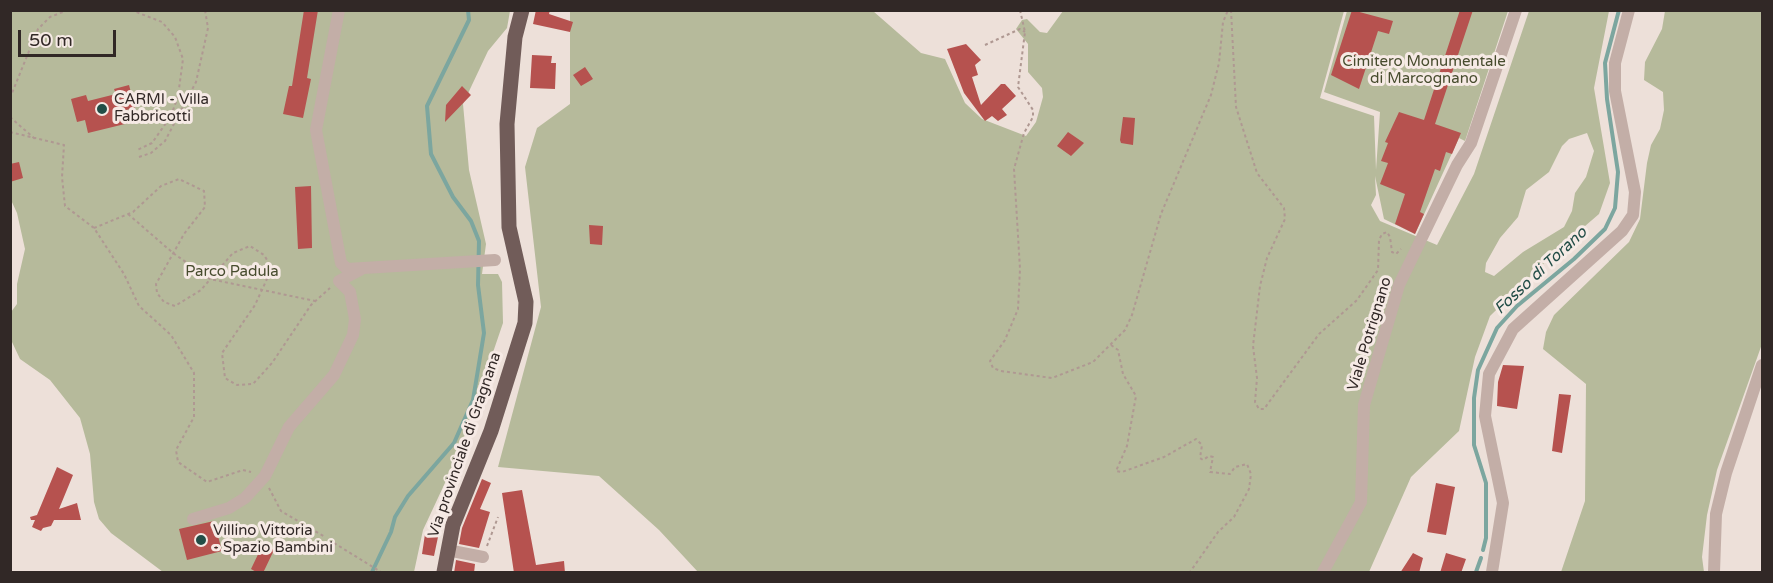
<!DOCTYPE html>
<html>
<head>
<meta charset="utf-8">
<style>
  body { margin:0 }
  #map { position:relative; width:1773px; height:583px; overflow:hidden; background:#ede0d9; font-family:"Varela Round",sans-serif }
  canvas { display:block }
  .frame { position:absolute; inset:0; border:12px solid #312826; pointer-events:none }
  .scale { position:absolute; left:18px; top:30px; width:98px; height:27px; box-sizing:border-box; border:3px solid #312826; border-top:0; padding-left:8px; font-size:18px; line-height:21px; white-space:nowrap; color:#312826; -webkit-text-stroke:4px #f6eae5; paint-order:stroke }
</style>
</head>
<body>
<div id="map">
<canvas width="1773" height="583"></canvas>
<div class="frame"></div>
<div class="scale">50 m</div>
</div>
<script>
const g = document.querySelector('canvas').getContext('2d');
g.lineJoin = 'round';
function fill(path, color) { g.fillStyle = color; g.fill(path, 'evenodd'); }
const toPath = rows => new Path2D(rows.map(r => 'M' + r).join(''));
function strokePath(path, color, width, dash) { g.strokeStyle = color; g.lineWidth = width; g.lineCap = dash ? 'butt' : 'round'; g.setLineDash(dash || []); g.stroke(path); }
function write(font, color, halo, rows, align = 'center') {
  g.font = font + ' "Varela Round",sans-serif'; g.lineWidth = 6; g.setLineDash([]); g.textBaseline = 'middle'; g.strokeStyle = halo; g.fillStyle = color; for (const [text, x, y, turn = 0] of rows) {
    g.save(); g.translate(x, y); g.rotate((+turn || 0) * Math.PI / 180); g.textAlign = isNaN(turn) ? turn : align; if (halo) g.strokeText(text, 0, 0); g.fillText(text, 0, 0); g.restore();
  }
}
fill(toPath([
  [10,11,510,11,507,28,488,51,463,104,469,170,486,244,482,274,498,274,502,282,503,323,458,455,423,530,414,572,163,572,111,533,99,519,94,502,90,454,80,418,50,380,20,359,12,342,11,312,17,304,17,284,25,249,17,213,11,200],
  [570,11,873,11,921,53,945,59,965,103,982,119,1026,136,1036,122,1043,97,1042,88,1028,72,1028,44,1016,29,1022,20,1027,19,1040,32,1047,33,1063,11,1344,11,1320,98,1374,116,1376,170,1380,112,1324,92,1347,11,1508,11,1465,141,1459,138,1415,234,1384,219,1375,176,1376,195,1371,205,1380,221,1437,245,1474,174,1529,11,1609,11,1594,88,1610,183,1599,214,1563,245,1490,316,1475,357,1459,431,1411,477,1369,572,698,572,659,530,599,476,498,467,541,307,525,167,537,128,570,104],
  [1587,133,1594,151,1586,177,1575,193,1572,211,1564,227,1523,252,1494,276,1485,272,1486,263,1500,238,1518,217,1526,190,1549,172,1562,146,1569,139],
  [1665,11,1762,11,1762,344,1717,470,1707,515,1702,557,1704,572,1561,572,1585,501,1586,384,1543,349,1546,332,1554,315,1629,242,1640,219,1647,163,1651,145,1660,129,1664,110,1663,92,1644,80,1645,62,1662,29]
]), '#b6ba9b');
strokePath(toPath([
  [1483,550,1486,538,1486,483,1474,445,1474,398,1478,370,1497,328,1517,306,1574,259,1605,229,1615,208,1618,172,1607,99,1605,63,1619,10],
  [372,572,391,532,395,517,408,496,454,443,473,400,484,333,478,285,479,241,471,221,453,197,431,154,427,106,469,20,468,10],
  [1476,572,1481,558]
]), '#7ca69f', 4);
fill(toPath([
  [304,10,318,10,307,78,311,79,303,118,283,114,289,86,292,86],
  [536,10,550,10,549,14,573,22,570,32,533,24],
  [1352,10,1393,21,1389,34,1378,31,1359,89,1331,75],
  [1460,10,1473,10,1435,124,1461,133,1452,154,1446,152,1440,171,1435,169,1420,212,1424,214,1415,234,1395,224,1405,194,1380,184,1388,163,1381,161,1388,143,1385,142,1399,112,1424,120],
  [966,44,981,60,975,65,978,75,972,77,981,105,1001,84,1005,84,1016,96,1002,109,1007,115,998,121,992,116,985,121,964,93,947,49],
  [532,55,552,56,551,63,556,63,555,89,530,88],
  [585,67,593,79,581,86,573,75],
  [129,85,135,108,126,110,129,123,88,133,85,120,77,122,71,99,86,95,88,101,116,94,114,89],
  [462,86,471,95,445,122,446,105],
  [1123,117,1135,118,1133,145,1121,143,1120,140],
  [1068,132,1084,143,1071,156,1057,146],
  [19,162,23,178,10,182,10,164],
  [311,186,312,248,298,249,295,187],
  [589,225,603,226,602,245,590,244],
  [1503,365,1524,366,1517,409,1497,406,1498,382],
  [1559,394,1571,395,1562,453,1552,451],
  [57,467,73,475,59,509,77,503,81,520,54,520,51,526,43,528,41,531,32,527,35,520,31,520,30,517,37,515],
  [482,479,491,483,480,509,490,512,479,548,459,544,462,528],
  [1436,483,1455,487,1446,535,1427,532],
  [522,490,536,565,564,561,565,573,514,573,502,493],
  [214,521,222,551,187,560,179,529],
  [425,534,438,537,434,556,422,554],
  [263,544,274,550,263,573,258,573,251,569],
  [1413,553,1423,558,1419,573,1400,573],
  [1446,553,1466,559,1461,573,1440,573],
  [456,560,475,564,474,573,454,573]
]), '#b6524f');
strokePath(toPath([
  [131,10,162,22,175,37,183,59,178,96,171,116,152,143,137,150],
  [1020,10,1025,32,1018,87,1033,110,1033,117,1024,133,1014,169,1020,269,1018,309,1005,340,990,361,993,368,1001,371,1052,378,1093,362,1125,330,1132,315,1161,214,1211,95,1219,63,1223,22,1228,10],
  [1231,10,1236,107,1257,173,1284,208,1285,219,1267,258,1260,286,1253,346,1257,378,1255,402,1259,409,1264,409,1319,334,1357,300,1378,270,1379,240,1382,234,1387,232,1390,237,1392,252,1396,254,1401,249],
  [985,45,1020,29,1025,32],
  [10,98,38,29,50,17,68,10],
  [10,117,35,139],
  [10,132,64,145,62,177,65,206,94,228,124,274,139,306,171,335,194,373,194,417,176,450,178,462,207,482,243,470,251,472],
  [139,157,151,153,165,141,196,82,208,28,205,10],
  [128,214,173,253,210,279,315,301],
  [94,228,133,212,161,186,179,179,204,191,205,207,184,234,156,284,157,293,164,302,175,306,201,290,233,253,250,246,264,255,272,268,255,305,222,353,225,378,237,385,253,384,272,363,311,305,330,288],
  [1111,345,1118,350,1123,374,1136,396,1127,446,1116,471,1122,472,1164,457,1196,439,1202,445,1200,458,1203,460,1209,456,1213,457,1210,472,1230,474,1235,467,1247,464,1251,474,1249,489,1234,517,1218,532,1190,572],
  [269,488,281,511,325,537],
  [334,543,381,572],
  [487,546,498,517]
]), '#af9892', 2, [3, 3]);
strokePath(toPath([
  [339,10,316,130,341,263,347,269,495,260],
  [193,519,229,508,245,498,265,476,289,427,334,375,353,335,355,319,350,292,339,281,360,270],
  [447,550,483,557],
  [1323,572,1361,502,1364,405,1399,285,1457,165,1471,143,1516,10],
  [1492,572,1503,503,1485,416,1489,374,1513,329,1622,231,1633,215,1635,192,1615,91,1615,63,1629,10],
  [1714,572,1716,514,1726,473,1762,365]
]), '#c3aea7', 12);
strokePath(toPath([
  [444,572,453,525,491,431,525,323,526,302,509,227,507,124,515,37,522,10]
]), '#715c59', 15);
for (const [x, y, r, color] of [
  [102,109,6,"#224d47"],
  [201,540,6,"#224d47"]
]) { const dot = new Path2D(); dot.arc(x, y, r, 0, 2 * Math.PI); g.fillStyle = color; g.fill(dot); strokePath(dot, '#f6eae5', 2); }
write('15px', '#474c2e', '#f6eae5', [
  ["Cimitero Monumentale",1424,62],
  ["di Marcognano",1424,79],
  ["Parco Padula",232,272]
]);
write('15px', '#312826', '#f6eae5', [
  ["CARMI - Villa",114,100],
  ["Fabbricotti",114,117],
  ["Villino Vittoria",213,531],
  ["- Spazio Bambini",213,548]
], 'left');
write('15px', '#312826', '#f6eae5', [
  ["Viale Potrignano",1370,334,-73],
  ["Via provinciale di Gragnana",465,445,-71]
]);
write('italic 16px', '#224d47', '#f6eae5', [
  ["Fosso di Torano",1541,271,-43]
]);
</script>
</body>
</html>
